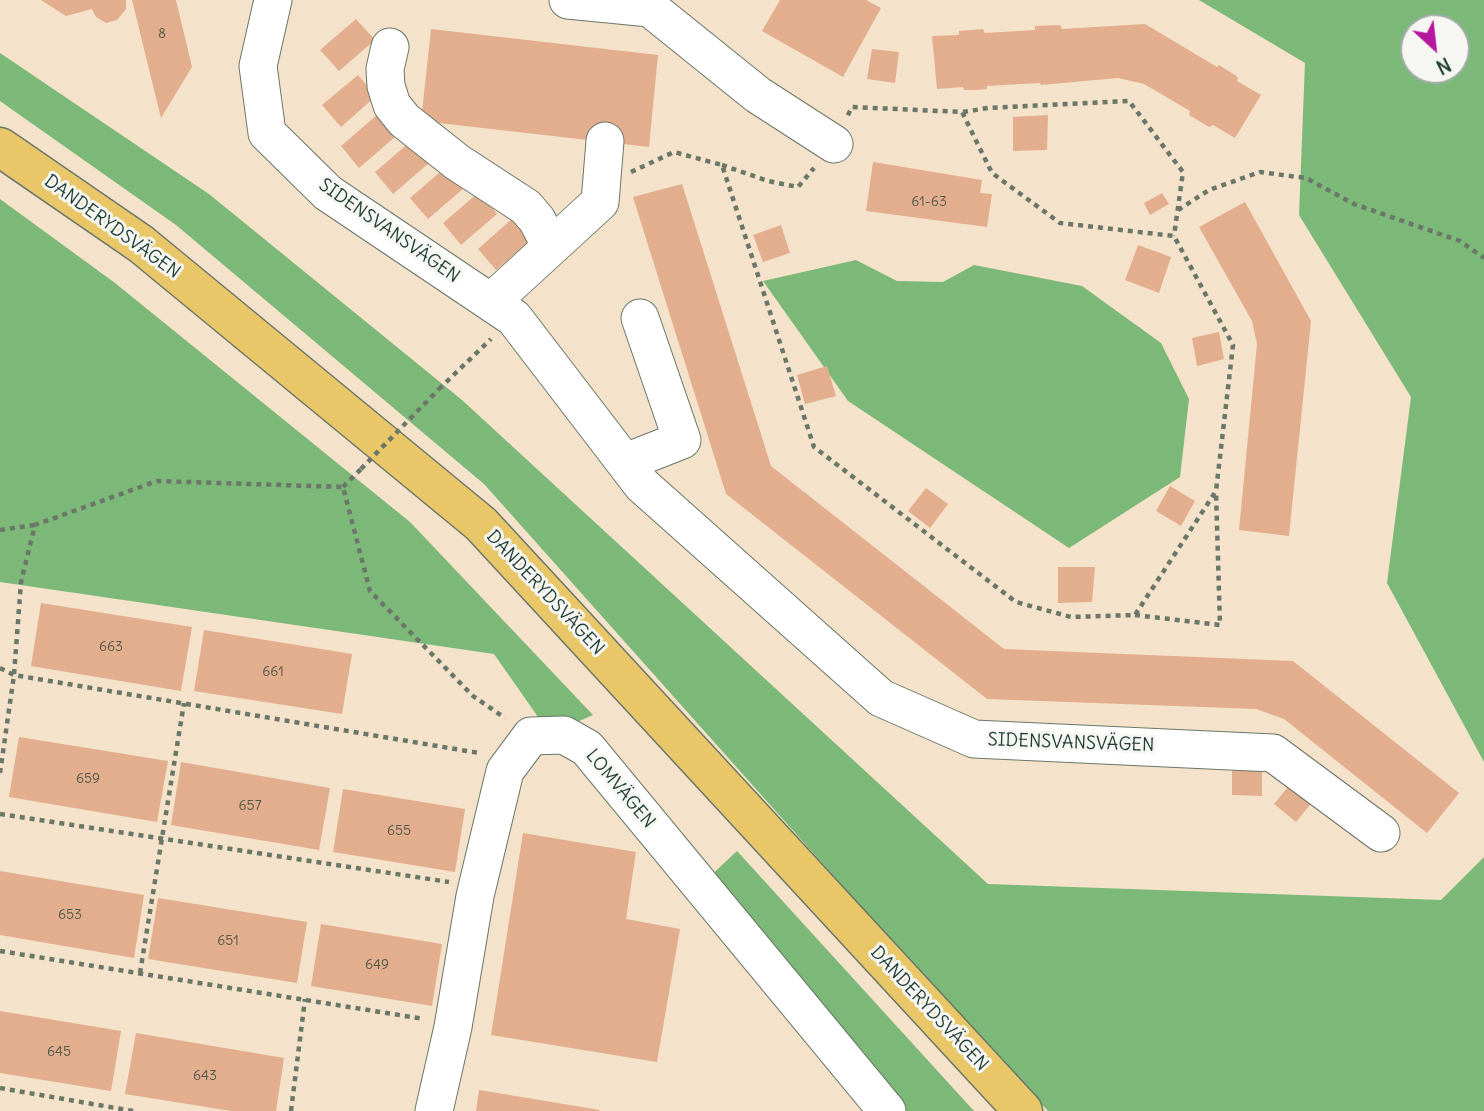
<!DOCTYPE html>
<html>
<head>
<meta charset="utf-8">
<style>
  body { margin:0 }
  #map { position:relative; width:1484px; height:1111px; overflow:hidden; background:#f4e2ca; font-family:Delius,sans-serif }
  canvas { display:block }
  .north { position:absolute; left:1400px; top:14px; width:70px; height:70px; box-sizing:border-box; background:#f6f6f2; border:2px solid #a0aca6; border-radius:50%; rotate:153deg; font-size:19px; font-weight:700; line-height:28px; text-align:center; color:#1f3d34 }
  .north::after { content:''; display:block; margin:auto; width:24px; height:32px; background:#b5179e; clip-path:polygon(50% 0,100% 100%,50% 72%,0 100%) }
</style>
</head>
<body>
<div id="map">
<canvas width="1484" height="1111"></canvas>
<div class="north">N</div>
</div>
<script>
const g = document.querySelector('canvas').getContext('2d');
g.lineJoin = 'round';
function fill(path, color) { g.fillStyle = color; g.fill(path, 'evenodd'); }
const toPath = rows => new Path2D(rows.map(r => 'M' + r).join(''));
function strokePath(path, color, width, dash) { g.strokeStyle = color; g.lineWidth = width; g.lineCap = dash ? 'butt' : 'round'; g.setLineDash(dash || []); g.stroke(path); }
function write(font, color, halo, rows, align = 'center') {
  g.font = font + ' Delius,sans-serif'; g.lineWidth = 6; g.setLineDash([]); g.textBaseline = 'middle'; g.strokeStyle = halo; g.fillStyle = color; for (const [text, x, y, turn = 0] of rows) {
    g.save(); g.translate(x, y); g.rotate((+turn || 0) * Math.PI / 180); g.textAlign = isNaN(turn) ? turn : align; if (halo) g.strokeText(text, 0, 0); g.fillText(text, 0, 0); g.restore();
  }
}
fill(toPath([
  [1199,0,1484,0,1484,762,1387,583,1411,397,1299,215,1305,63],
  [1414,28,1456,28,1456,70,1414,70],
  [0,53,209,194,462,400,988,884,1441,900,1484,857,1484,1111,1048,1111,945,1001,484,484,176,225,0,101],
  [0,199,115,283,410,522,593,715,550,734,494,654,0,582],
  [856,260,897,281,943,282,974,265,1082,286,1161,343,1189,399,1180,477,1069,548,848,401,763,281],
  [737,851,974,1111,901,1111,705,881]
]), '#7cb878');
fill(toPath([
  [41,0,126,0,126,9,117,20,106,23,96,17,92,9,66,16],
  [132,0,176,0,192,67,161,118],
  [780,0,866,0,881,8,843,77,762,31],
  [356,19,375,40,339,71,320,50],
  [1145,24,1217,67,1219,65,1238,77,1237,81,1261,95,1235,138,1213,125,1209,127,1189,115,1190,111,1144,84,1118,78,1041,85,1040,83,987,86,987,89,976,90,964,90,963,87,937,89,932,36,959,35,959,31,983,29,985,33,1035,30,1035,26,1060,25,1062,29],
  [431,29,658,55,649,147,421,121],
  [872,49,899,52,895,83,867,79],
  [358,75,376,96,341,127,322,105],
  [377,115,395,137,359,168,341,146],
  [1048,115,1047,150,1013,151,1013,117],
  [410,142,429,163,393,194,375,172],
  [873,162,982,180,980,193,992,194,987,227,866,211],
  [446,167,464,188,428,219,410,198],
  [682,184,771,466,1004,649,1293,661,1459,793,1427,833,1284,719,1256,709,987,699,726,494,633,197],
  [479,192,497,214,461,245,443,223],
  [1162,193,1169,204,1150,215,1144,203],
  [1245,202,1311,321,1289,536,1239,530,1257,344,1252,321,1199,227],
  [513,218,532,239,496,270,478,249],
  [781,225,790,253,763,262,753,235],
  [1138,245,1171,257,1159,293,1125,280],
  [1219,332,1224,359,1197,366,1192,338],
  [827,366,836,396,805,404,797,375],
  [1170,486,1195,501,1181,526,1156,511],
  [926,488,948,504,930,528,908,511],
  [1058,567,1095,567,1092,602,1058,603],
  [41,603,192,627,181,691,31,666],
  [204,630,352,654,342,714,194,691],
  [19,737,168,761,157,822,9,797],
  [181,762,330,788,319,850,171,825],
  [1232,766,1262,766,1262,796,1232,795],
  [1292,782,1314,800,1296,822,1274,804],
  [343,789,465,809,455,872,333,852],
  [523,833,636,852,626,919,680,929,657,1062,491,1035],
  [0,871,144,895,134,958,0,935],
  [158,898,307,922,297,983,148,959],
  [321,924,442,944,432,1006,311,986],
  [0,1011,121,1031,111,1091,0,1073],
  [136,1033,284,1058,276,1111,231,1111,125,1094],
  [479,1090,600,1110,599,1111,476,1111]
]), '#e3ae8e');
const minor = toPath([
  [273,0,258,66,267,133,328,193,514,318,642,485,881,698,974,739,1273,753,1381,833],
  [568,0,650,8,758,95,834,144],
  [390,47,385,69,386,86,392,105,404,120,457,162,526,207,537,220,551,247],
  [491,302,600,202,605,141],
  [626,462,682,440,640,318],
  [434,1111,453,1027,475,896,505,771,531,736,564,735,587,748,887,1111]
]);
const major = toPath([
  [0,147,141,244,481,524,1023,1111]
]);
strokePath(minor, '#6a7768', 39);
strokePath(major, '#6a7768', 41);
strokePath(toPath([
  [963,112,988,108,1129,101,1183,172,1174,236],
  [722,165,768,181,798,187,814,168],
  [631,172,674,152,722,165,814,447,1016,602,1071,617,1135,615,1216,491,1233,345,1174,236,1060,223,992,173,962,112,852,107,847,117],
  [1178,210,1209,190,1260,172,1306,178,1354,204,1460,241,1484,258],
  [439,389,491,339],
  [343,487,361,469],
  [0,530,35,525],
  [1135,615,1220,625,1216,492],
  [0,668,14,675,479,753],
  [0,773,14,675,21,582,35,525,157,481,343,487,370,591,473,696,505,718],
  [0,814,449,882],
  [0,951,424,1019],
  [140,973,184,703],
  [0,1088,133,1111],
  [291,1111,305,999]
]), '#6a7768', 4.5, [5, 5]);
strokePath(minor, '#fff', 37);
strokePath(major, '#e9c769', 38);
strokePath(toPath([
  [361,469,439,389]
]), '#6a7768', 4.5, [5, 5]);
write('14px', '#50594a', null, [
  ["8",162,34],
  ["61-63",929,202],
  ["663",111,647],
  ["661",273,672],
  ["659",88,779],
  ["657",250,806],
  ["655",399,831],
  ["653",70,915],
  ["651",228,941],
  ["649",377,965],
  ["645",59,1052],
  ["643",205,1076]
]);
write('18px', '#1f3d34', '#f6f6f2', [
  ["DANDERYDSVÄGEN",112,227,36],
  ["SIDENSVANSVÄGEN",389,231,35],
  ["DANDERYDSVÄGEN",545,593,47],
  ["SIDENSVANSVÄGEN",1071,743,2],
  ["LOMVÄGEN",620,789,50],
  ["DANDERYDSVÄGEN",929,1009,47]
]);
</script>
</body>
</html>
